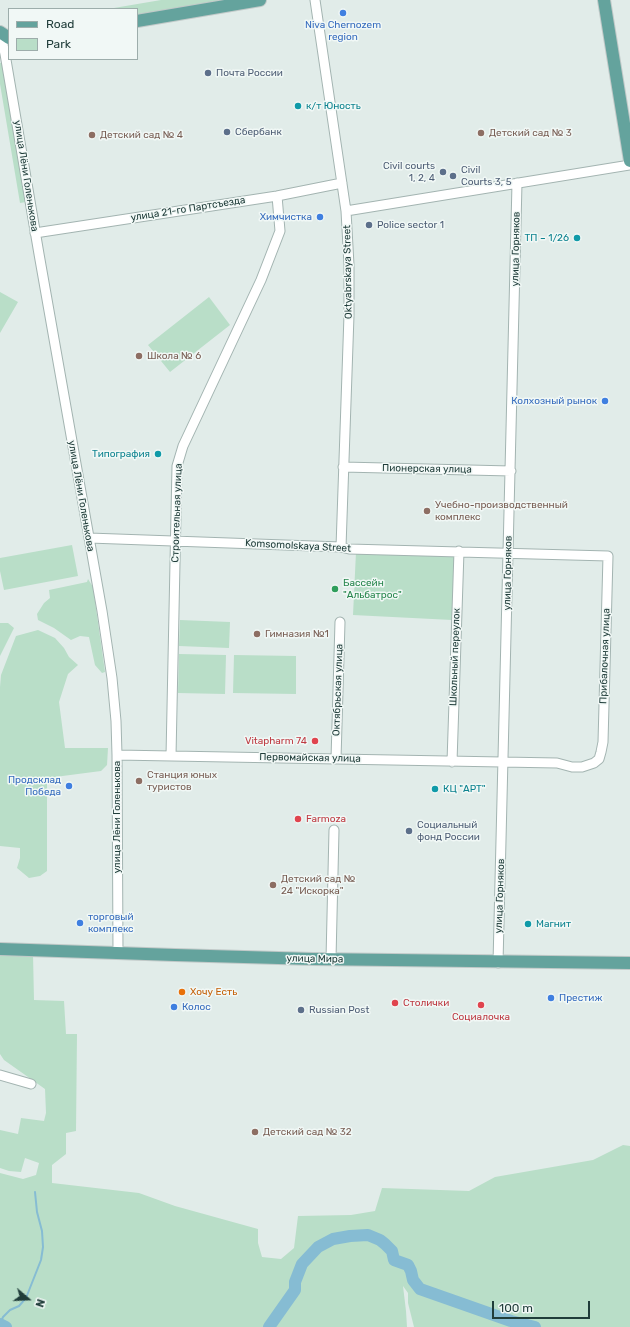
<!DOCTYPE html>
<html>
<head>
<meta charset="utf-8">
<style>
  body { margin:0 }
  #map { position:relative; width:630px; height:1327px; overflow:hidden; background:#e1ece9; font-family:Rubik,sans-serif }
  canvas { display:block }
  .legend { position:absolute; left:8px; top:8px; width:130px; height:52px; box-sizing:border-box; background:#f1f8f6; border:1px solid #9dadab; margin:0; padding:5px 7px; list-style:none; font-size:12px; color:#203d3a }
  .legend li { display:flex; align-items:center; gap:8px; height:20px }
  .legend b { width:20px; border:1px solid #9dadab }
  .north { position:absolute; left:8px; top:1279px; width:40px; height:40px; -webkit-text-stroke:3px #f1f8f6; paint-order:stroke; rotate:109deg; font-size:11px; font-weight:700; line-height:16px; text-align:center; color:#203d3a }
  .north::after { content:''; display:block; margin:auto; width:14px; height:18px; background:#203d3a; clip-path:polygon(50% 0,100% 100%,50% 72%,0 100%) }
  .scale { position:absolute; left:492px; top:1301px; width:98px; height:18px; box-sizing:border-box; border:2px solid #203d3a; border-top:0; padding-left:5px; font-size:12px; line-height:14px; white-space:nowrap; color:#203d3a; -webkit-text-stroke:3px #f1f8f6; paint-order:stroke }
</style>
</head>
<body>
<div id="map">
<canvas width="630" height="1327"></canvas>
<ul class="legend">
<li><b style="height:5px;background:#64a39d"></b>Road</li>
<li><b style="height:11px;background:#b9dec8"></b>Park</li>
</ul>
<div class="north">N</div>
<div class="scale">100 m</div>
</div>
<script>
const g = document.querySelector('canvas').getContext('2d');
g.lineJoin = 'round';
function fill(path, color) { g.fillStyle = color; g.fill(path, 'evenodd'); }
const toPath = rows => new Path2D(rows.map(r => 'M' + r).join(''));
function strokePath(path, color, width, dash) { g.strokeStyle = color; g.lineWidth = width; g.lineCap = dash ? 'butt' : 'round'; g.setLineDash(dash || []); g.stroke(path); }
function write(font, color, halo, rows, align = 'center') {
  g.font = font + ' Rubik,sans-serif'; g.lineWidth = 3; g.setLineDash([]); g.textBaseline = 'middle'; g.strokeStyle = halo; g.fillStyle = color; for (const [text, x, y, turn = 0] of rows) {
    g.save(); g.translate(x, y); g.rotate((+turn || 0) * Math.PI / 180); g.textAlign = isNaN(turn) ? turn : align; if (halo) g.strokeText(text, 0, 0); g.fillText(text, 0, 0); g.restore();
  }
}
fill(toPath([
  [161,0,224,0,137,15,137,9,108,9],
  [0,63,3,63,26,202,20,203,0,84],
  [0,292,18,302,0,333],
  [209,297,230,325,170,372,148,345],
  [72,545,78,576,4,590,0,571,0,558],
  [356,552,455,557,452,620,353,615],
  [88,579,93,587,105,672,102,673,95,665,89,637,80,636,71,640,54,628,38,620,37,614,44,603,50,598,49,590,87,582],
  [180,620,230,622,229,648,179,646],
  [0,623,8,623,14,628,0,656],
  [38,630,55,638,64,648,69,657,78,665,68,674,59,702,65,748,108,748,107,765,101,771,47,778,47,871,40,876,29,878,17,868,20,858,20,848,0,846,0,687,1,675,16,636],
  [179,654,226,655,225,694,178,693],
  [234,655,296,656,296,694,233,693],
  [0,953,33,954,34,1000,64,1001,66,1034,77,1034,76,1131,66,1133,66,1154,52,1165,52,1183,139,1193,175,1206,258,1229,258,1243,262,1257,281,1259,294,1248,298,1216,351,1215,375,1211,382,1188,469,1191,495,1177,593,1160,623,1145,630,1146,630,1327,414,1327,408,1303,408,1293,403,1286,406,1311,407,1327,0,1327,0,1173,23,1179,36,1175,39,1163,25,1158,21,1172,9,1171,0,1168,0,1130,18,1134,21,1118,44,1121,46,1113,45,1089,4,1060,0,1054]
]), '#b9dec8');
strokePath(toPath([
  [0,1324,3,1317,10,1310,19,1306,26,1298,41,1260,43,1247,42,1231,37,1212,35,1192]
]), '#86bcd3', 2);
strokePath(toPath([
  [0,1324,6,1327],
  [269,1327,295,1290,295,1282,302,1264,318,1247,333,1239,350,1236,368,1235,380,1240,385,1244,392,1251,394,1260,408,1265,411,1271,413,1280,420,1289,511,1321,535,1327]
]), '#86bcd3', 12);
const minor = toPath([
  [315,0,346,211,349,265,349,315,341,547],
  [0,31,5,54,39,254,102,611,112,678,116,721,117,755,118,952],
  [346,211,630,165],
  [35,233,277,196,342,183],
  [343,467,511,471],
  [89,538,341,547,349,549,608,556,603,742,601,752,599,759,594,763,582,767,572,767,557,763,117,755],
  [171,756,177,466,183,446,261,280,280,231,277,196],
  [336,759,340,622],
  [452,762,459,551],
  [331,959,334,830],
  [498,963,517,183],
  [0,1075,31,1084]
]);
const major = toPath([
  [604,0,630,161],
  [137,21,260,0],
  [0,32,9,38],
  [0,949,175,955,313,959,630,963]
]);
strokePath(minor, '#a3b4b1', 11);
strokePath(major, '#c1c9c8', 14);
strokePath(minor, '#fff', 9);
strokePath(major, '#64a39d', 12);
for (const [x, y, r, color] of [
  [343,13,4,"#3f7fe0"],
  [208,73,4,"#5c6f8a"],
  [298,106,4,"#0f9aa8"],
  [227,132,4,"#5c6f8a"],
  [481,133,4,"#8d6e63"],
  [92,135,4,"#8d6e63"],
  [443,172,4,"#5c6f8a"],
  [453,176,4,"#5c6f8a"],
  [320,217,4,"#3f7fe0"],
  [369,225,4,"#5c6f8a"],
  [577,238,4,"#0f9aa8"],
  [139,356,4,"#8d6e63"],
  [605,401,4,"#3f7fe0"],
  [158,454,4,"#0f9aa8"],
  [427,511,4,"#8d6e63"],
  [335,589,4,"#2e9e5b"],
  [257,634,4,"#8d6e63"],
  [315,741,4,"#e0444e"],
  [139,781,4,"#8d6e63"],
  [69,786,4,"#3f7fe0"],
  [435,789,4,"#0f9aa8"],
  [298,819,4,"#e0444e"],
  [409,831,4,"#5c6f8a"],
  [273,885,4,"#8d6e63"],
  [80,923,4,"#3f7fe0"],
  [528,924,4,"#0f9aa8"],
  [182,992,4,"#e8710a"],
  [551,998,4,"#3f7fe0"],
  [395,1003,4,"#e0444e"],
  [481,1005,4,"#e0444e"],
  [174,1007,4,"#3f7fe0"],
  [301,1010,4,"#5c6f8a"],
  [255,1132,4,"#8d6e63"]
]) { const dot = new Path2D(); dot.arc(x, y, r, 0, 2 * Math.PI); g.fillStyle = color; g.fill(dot); strokePath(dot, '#f1f8f6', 1.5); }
write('10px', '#366cbe', '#f1f8f6', [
  ["Niva Chernozem",343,25,"center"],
  ["region",343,37,"center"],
  ["Химчистка",312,217],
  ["Колхозный рынок",597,401],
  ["Продсклад",61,780],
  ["Победа",61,792],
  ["торговый",88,917,"left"],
  ["комплекс",88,929,"left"],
  ["Престиж",559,998,"left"],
  ["Колос",182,1007,"left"]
], 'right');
write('10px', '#4e5e75', '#f1f8f6', [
  ["Почта России",216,73],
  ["Сбербанк",235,132],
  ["Civil courts",435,166,"right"],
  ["1, 2, 4",435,178,"right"],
  ["Civil",461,170],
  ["Courts 3, 5",461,182],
  ["Police sector 1",377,225],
  ["Социальный",417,825],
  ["фонд России",417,837],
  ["Russian Post",309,1010]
], 'left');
write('10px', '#0d838f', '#f1f8f6', [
  ["к/т Юность",306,106],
  ["ТП – 1/26",569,238,"right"],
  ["Типография",150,454,"right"],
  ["КЦ \"АРТ\"",443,789],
  ["Магнит",536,924]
], 'left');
write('10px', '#785e54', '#f1f8f6', [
  ["Детский сад № 3",489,133],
  ["Детский сад № 4",100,135],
  ["Школа № 6",147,356],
  ["Учебно-производственный",435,505],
  ["комплекс",435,517],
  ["Гимназия №1",265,634],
  ["Станция юных",147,775],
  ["туристов",147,787],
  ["Детский сад №",281,879],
  ["24 \"Искорка\"",281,891],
  ["Детский сад № 32",263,1132]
], 'left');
write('10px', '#203d3a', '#f1f8f6', [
  ["улица Лёни Голенькова",26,176,81],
  ["улица 21-го Партсъезда",188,209,-9],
  ["улица Горняков",516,249,-89],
  ["Oktyabrskaya Street",348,272,-91],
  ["Пионерская улица",427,469,1],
  ["улица Лёни Голенькова",81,496,80],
  ["Строительная улица",177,513,-88],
  ["Komsomolskaya Street",298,546,3],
  ["улица Горняков",508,573,-89],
  ["Прибалочная улица",605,656,-88],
  ["Школьный переулок",455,657,-88],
  ["Октябрьская улица",338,690,-88],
  ["Первомайская улица",310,758,1],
  ["улица Лёни Голенькова",117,817,-90],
  ["улица Горняков",500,896,-88],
  ["улица Мира",315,959,1]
]);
write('10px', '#27864d', '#f1f8f6', [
  ["Бассейн",343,583],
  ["\"Альбатрос\"",343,595]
], 'left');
write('10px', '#be3a42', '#f1f8f6', [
  ["Vitapharm 74",307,741,"right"],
  ["Farmoza",306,819],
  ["Столички",403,1003],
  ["Социалочка",481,1017,"center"]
], 'left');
write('10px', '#c56008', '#f1f8f6', [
  ["Хочу Есть",190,992]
], 'left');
</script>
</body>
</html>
